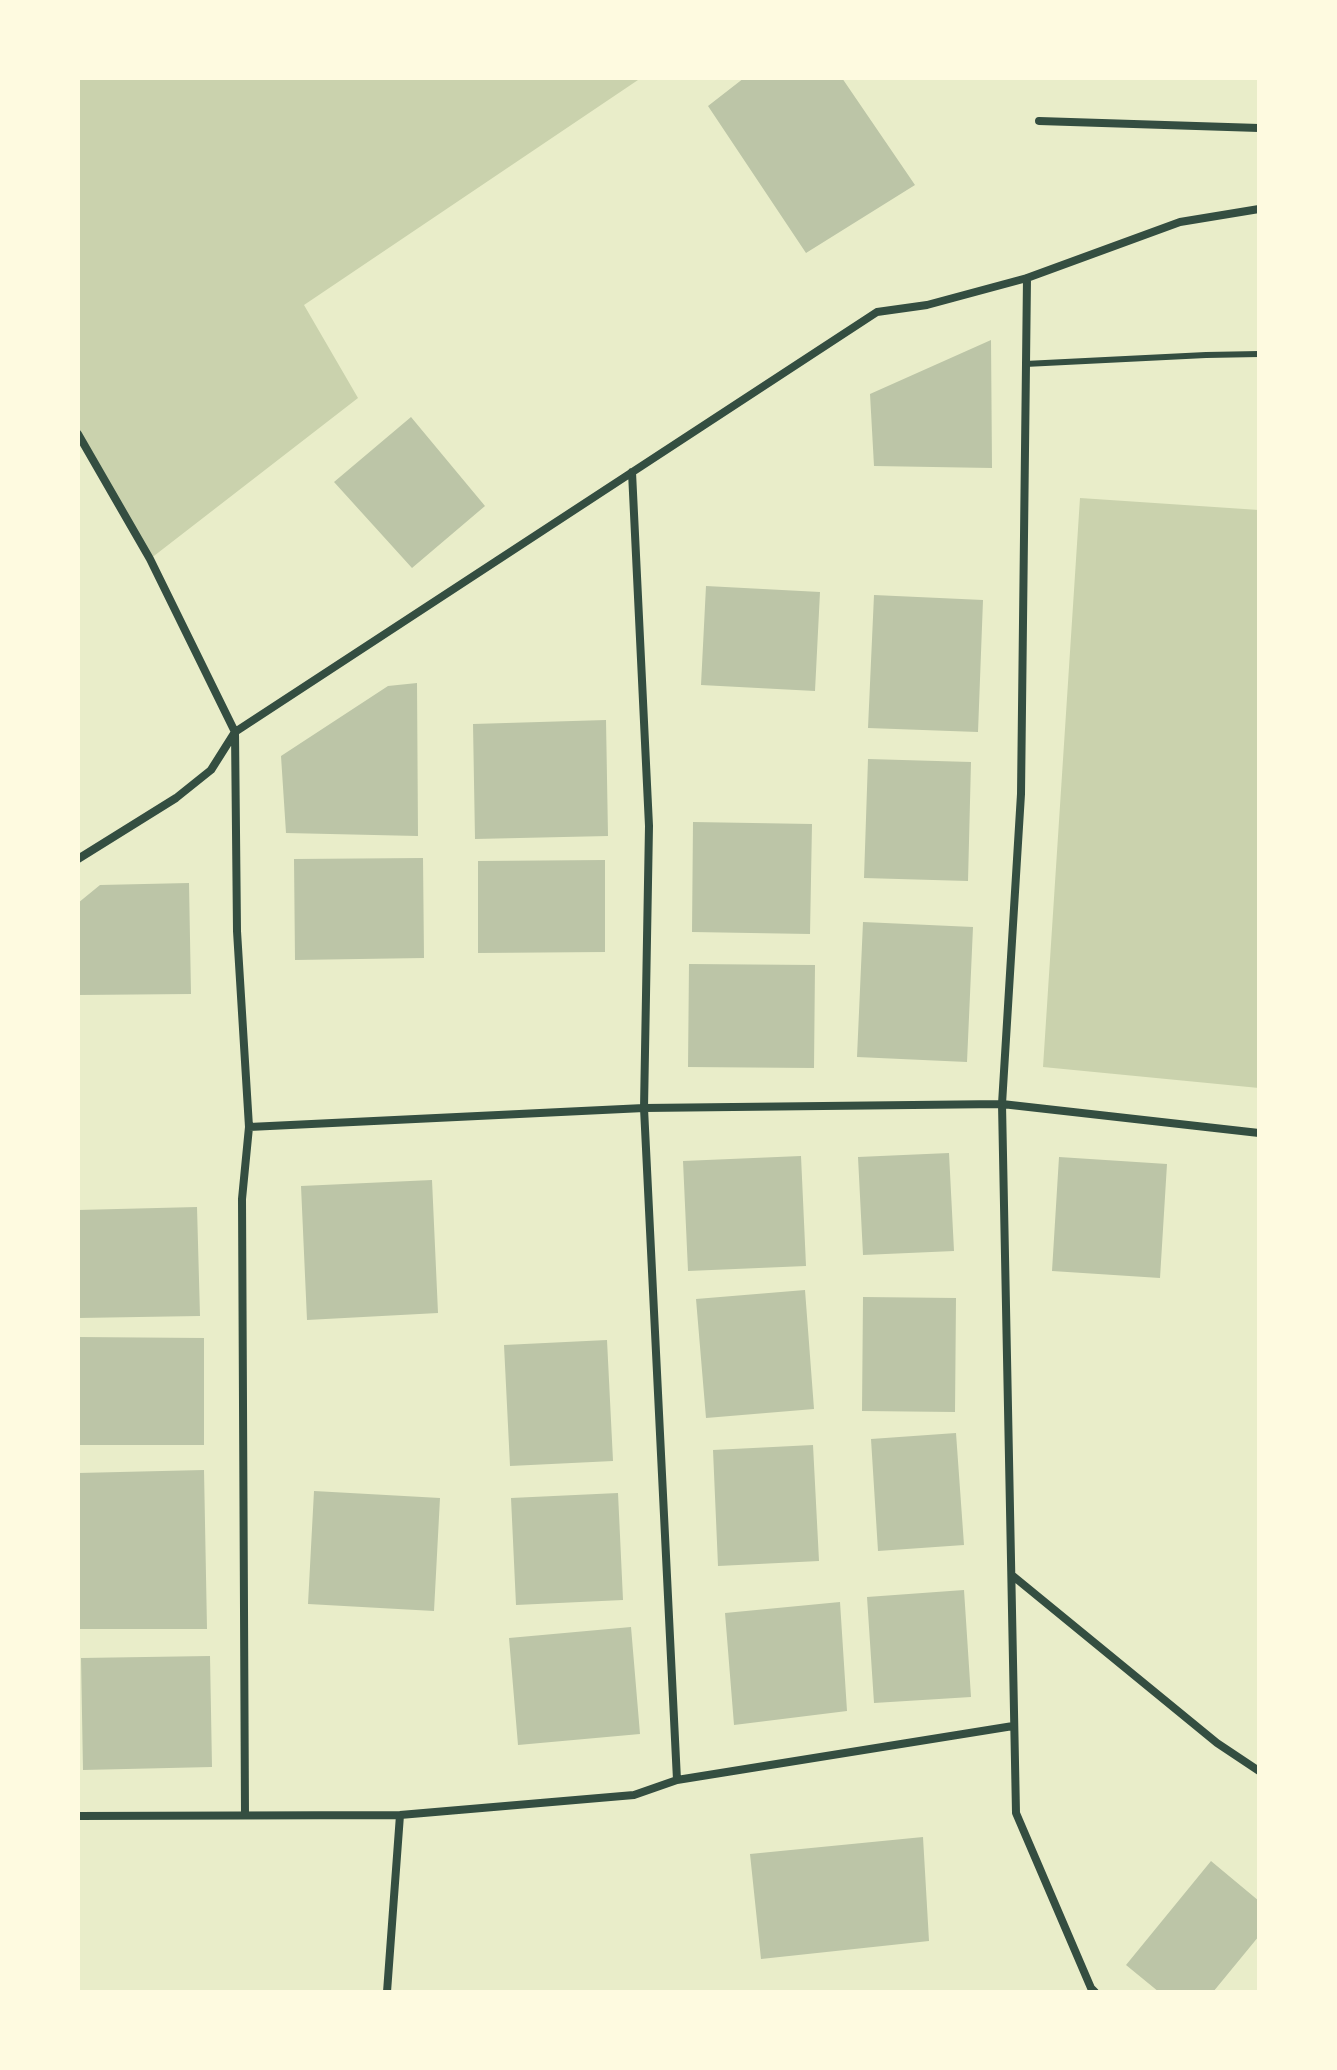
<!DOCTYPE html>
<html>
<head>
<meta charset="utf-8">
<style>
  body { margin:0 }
  #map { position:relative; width:1337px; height:2070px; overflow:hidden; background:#e9edc9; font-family:Quicksand,sans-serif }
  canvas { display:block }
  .frame { position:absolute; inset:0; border:80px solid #fefae0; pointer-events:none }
</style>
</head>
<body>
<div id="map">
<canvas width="1337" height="2070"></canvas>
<div class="frame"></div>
</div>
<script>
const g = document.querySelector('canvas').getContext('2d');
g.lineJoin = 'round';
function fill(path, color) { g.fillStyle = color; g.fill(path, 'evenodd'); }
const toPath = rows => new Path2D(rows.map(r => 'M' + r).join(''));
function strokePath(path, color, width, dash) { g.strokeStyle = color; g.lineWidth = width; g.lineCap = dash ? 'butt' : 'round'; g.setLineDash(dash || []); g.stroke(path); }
fill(toPath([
  [78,78,638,78,638,80,304,305,358,398,150,559,78,434],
  [1080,498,1259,510,1259,1088,1043,1067]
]), '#cad2ad');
fill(toPath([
  [744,78,842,78,915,185,806,253,708,106],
  [991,340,992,468,874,466,870,394],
  [411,417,485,506,412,568,334,482],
  [706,586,820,592,815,691,701,685],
  [874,595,983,600,978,732,868,728],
  [417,683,418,836,286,833,281,756,388,686],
  [606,720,608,836,475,839,473,724],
  [868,759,971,762,968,881,864,878],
  [693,822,812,824,810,934,692,932],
  [423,858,424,958,295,960,294,859],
  [605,860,605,952,478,953,478,861],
  [189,883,191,994,78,995,78,903,100,885],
  [863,922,973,927,967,1062,857,1057],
  [689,964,815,965,814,1068,688,1067],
  [949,1153,954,1251,863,1255,858,1157],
  [801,1156,806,1266,688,1271,683,1161],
  [1059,1157,1167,1164,1160,1278,1052,1271],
  [432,1180,438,1313,307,1320,301,1186],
  [197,1207,200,1316,78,1318,78,1210],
  [805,1290,814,1409,706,1418,696,1299],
  [863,1297,956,1298,955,1412,862,1411],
  [78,1337,204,1338,204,1445,78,1445],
  [607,1340,613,1461,510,1466,504,1345],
  [956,1433,964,1545,878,1551,871,1439],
  [813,1445,819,1561,718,1566,713,1450],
  [204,1470,207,1629,78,1629,78,1473],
  [314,1491,440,1498,434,1611,308,1604],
  [618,1493,623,1600,516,1605,511,1498],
  [964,1590,971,1697,874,1703,867,1597],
  [840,1602,847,1711,734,1725,725,1613],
  [631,1627,640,1734,518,1745,509,1638],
  [210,1656,212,1767,83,1770,81,1658],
  [923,1837,929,1941,761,1959,750,1854],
  [1211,1861,1259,1901,1259,1936,1213,1992,1159,1992,1126,1965]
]), '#bcc5a7');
strokePath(toPath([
  [1025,364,1206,355,1259,354]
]), '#344e41', 6);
strokePath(toPath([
  [1039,121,1259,128],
  [1027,278,1021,794,1002,1104,1016,1813,1091,1988,1095,1992],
  [78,434,150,559,235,732,237,931,249,1127,242,1199,245,1814],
  [632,472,649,826,644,1108,677,1780],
  [78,859,176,798,211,770,235,732,877,312,927,305,1027,278,1180,222,1259,209],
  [249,1127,644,1108,1002,1104,1259,1133],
  [1013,1576,1217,1743,1259,1771],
  [78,1816,400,1815,634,1795,677,1780,1013,1726],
  [387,1992,400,1815]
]), '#344e41', 8);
</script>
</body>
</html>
